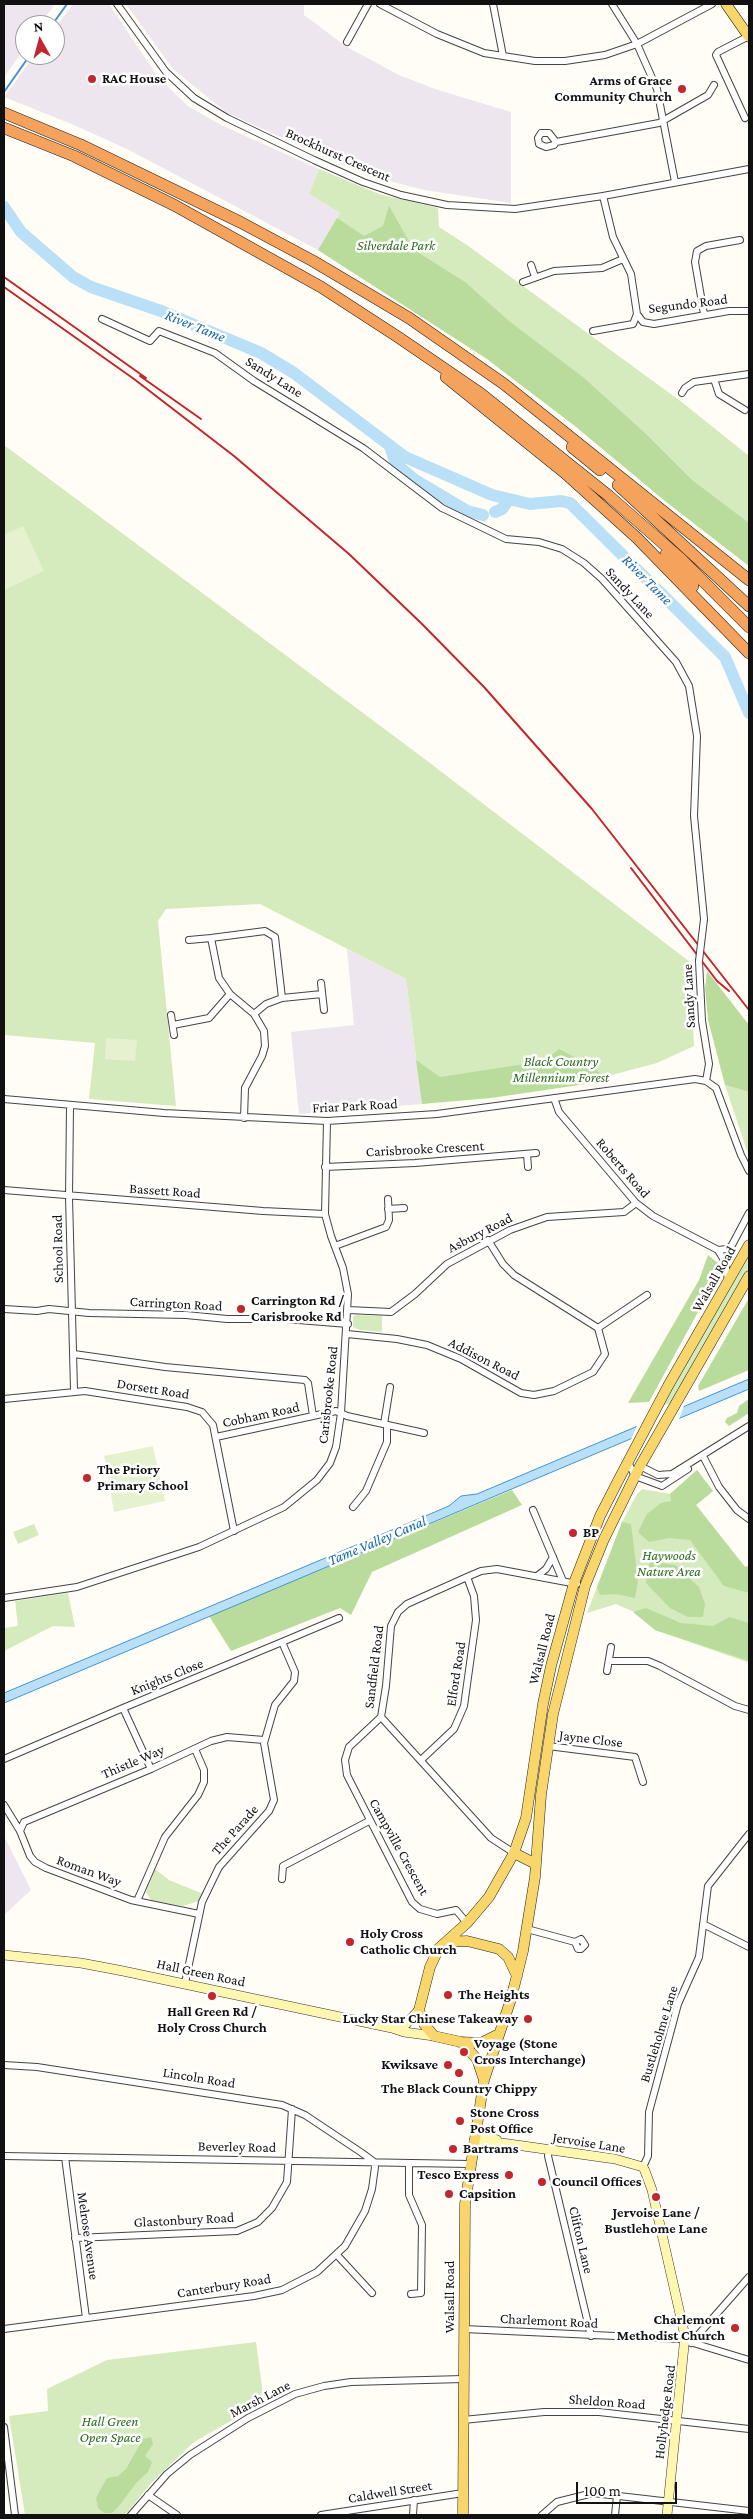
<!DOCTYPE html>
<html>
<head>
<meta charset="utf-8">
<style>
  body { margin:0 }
  #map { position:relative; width:753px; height:2519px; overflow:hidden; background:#fffdf5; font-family:"Crimson Pro",serif }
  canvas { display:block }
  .frame { position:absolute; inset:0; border:5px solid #111; pointer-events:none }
  .north { position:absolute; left:15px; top:15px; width:50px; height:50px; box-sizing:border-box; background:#fff; border:1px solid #a0a0a0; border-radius:50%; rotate:353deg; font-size:14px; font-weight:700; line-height:20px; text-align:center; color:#111 }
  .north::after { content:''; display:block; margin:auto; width:18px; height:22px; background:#c4262e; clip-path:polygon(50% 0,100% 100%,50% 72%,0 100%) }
  .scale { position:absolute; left:576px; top:2482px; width:101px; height:22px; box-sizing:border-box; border:2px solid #111; border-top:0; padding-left:6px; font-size:15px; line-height:18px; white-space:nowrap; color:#111; -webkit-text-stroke:4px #fff; paint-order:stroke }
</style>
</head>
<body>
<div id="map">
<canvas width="753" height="2519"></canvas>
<div class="frame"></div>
<div class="north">N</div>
<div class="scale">100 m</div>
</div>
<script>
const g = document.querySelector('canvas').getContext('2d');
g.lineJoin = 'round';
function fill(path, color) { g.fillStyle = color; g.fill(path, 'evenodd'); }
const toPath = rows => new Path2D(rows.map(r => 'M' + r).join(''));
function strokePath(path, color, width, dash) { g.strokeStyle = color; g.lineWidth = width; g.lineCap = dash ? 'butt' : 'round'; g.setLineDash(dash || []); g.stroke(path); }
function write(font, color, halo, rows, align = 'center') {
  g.font = font + ' "Crimson Pro",serif'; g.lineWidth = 5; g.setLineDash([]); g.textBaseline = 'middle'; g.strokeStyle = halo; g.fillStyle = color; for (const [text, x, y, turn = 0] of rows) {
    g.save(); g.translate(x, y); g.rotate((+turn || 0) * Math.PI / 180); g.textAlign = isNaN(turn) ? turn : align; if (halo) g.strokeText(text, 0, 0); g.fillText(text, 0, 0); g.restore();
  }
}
fill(toPath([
  [4,4,55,4,40,25,25,25,25,47,4,78],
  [73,4,109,4,158,77,188,106,221,125,319,169,309,194,340,213,318,250,129,150,74,125,4,97,35,55,55,55,55,28],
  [126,4,304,4,304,15,347,47,399,75,435,89,511,112,511,203,424,190,366,175,227,113,173,69],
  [347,949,406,979,422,1104,299,1114,291,1032,354,1025],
  [4,1836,31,1890,4,1915]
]), '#eee6ef');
fill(toPath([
  [319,169,379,194,438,208,439,227,467,245,683,403,749,456,749,566,665,501,575,426,487,359,318,250,340,213,309,194],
  [4,445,426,760,690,962,694,1046,657,1063,597,1079,422,1104,406,979,260,904,166,909,158,921,176,1106,89,1099,95,1043,4,1035],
  [725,1085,749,1092,749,1157],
  [749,1254,749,1269,671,1403,661,1406],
  [356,1315,382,1316,382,1332,360,1330,353,1327,353,1317],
  [697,1470,713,1491,696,1505,745,1567,749,1566,749,1661,747,1662,655,1630,639,1614,616,1604,587,1613,622,1522,637,1494,642,1489,670,1494],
  [34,1524,39,1535,18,1544,13,1532],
  [68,1593,75,1627,53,1626,4,1651,4,1628,18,1626,15,1601],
  [155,1869,169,1880,201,1893,199,1901,183,1906,151,1900,146,1892],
  [256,2342,264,2402,194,2442,152,2482,125,2515,25,2515,9,2416,48,2411,47,2389,107,2360]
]), '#d5ebbd');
fill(toPath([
  [389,206,414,250,465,282,509,321,584,378,645,433,692,480,749,523,749,566,665,501,575,426,487,359,318,250,337,218,364,236,383,226],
  [707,971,749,1025,749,1092,725,1085,708,1020,705,988],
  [559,1049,586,1063,606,1077,597,1079,593,1083,491,1098,422,1104,416,1060,440,1077,544,1061],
  [708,1255,718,1263,718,1275,649,1402,628,1403,699,1280],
  [749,1298,749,1370,699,1391,698,1386],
  [749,1399,749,1413,729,1426,725,1422,727,1418,737,1413,739,1406],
  [697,1470,713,1491,696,1505,745,1567,749,1566,749,1593,724,1586,690,1540,669,1538,649,1542,638,1532,647,1514,661,1503,671,1501,670,1494],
  [512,1490,522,1505,372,1572,351,1615,340,1608,231,1651,209,1616],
  [622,1522,631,1524,638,1581,635,1598,616,1594,600,1595,597,1587],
  [650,1561,675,1565,699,1587,705,1604,703,1617,688,1617,670,1608,646,1583],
  [646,1608,681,1623,713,1626,729,1617,749,1623,749,1661,655,1630,633,1612],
  [151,2437,153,2444,145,2456,152,2462,148,2472,137,2482,119,2506,112,2513,104,2513,98,2508,96,2498,103,2485,107,2478,118,2476,126,2469,143,2439]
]), '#b9dc9c');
fill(toPath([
  [23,526,44,571,4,590,4,535],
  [106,1038,137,1040,135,1061,105,1059],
  [153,1446,165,1501,114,1512,104,1456]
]), '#e6f2cf');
const water = toPath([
  [749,1379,749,1389,4,1703,4,1693,449,1506,461,1496,477,1494,749,1379]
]);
fill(water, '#b9e0f7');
strokePath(water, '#3f96cf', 1);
fill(toPath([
  [685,1403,678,1422,630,1442,638,1423]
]), '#fffdf5');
strokePath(toPath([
  [52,25,67,4],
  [4,92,30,55]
]), '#3f96cf', 2);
strokePath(toPath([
  [4,207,21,232,73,277,91,287,161,311,261,353,294,373,405,457,492,495,530,504,561,501,570,503,725,657,749,713],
  [390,446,396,464,415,480,467,511,483,515],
  [495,512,502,509,509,499]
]), '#b9e0f7', 12);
const street = toPath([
  [117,4,166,72,194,98,227,118,314,160,363,182,401,195,447,205,515,209,603,196,749,169],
  [380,4,437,34,484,53,535,61,565,61,605,55,637,44,712,4],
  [493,4,503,56],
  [612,4,637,44,657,89,675,182],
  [347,42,368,4],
  [745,118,716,55,718,52,749,36],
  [556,142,549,133,541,133,538,138,539,144,546,147,554,145,556,142,659,123,708,95,714,85],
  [603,196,613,237,631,274,637,314,643,322,654,324,729,311,749,311],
  [531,265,535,277],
  [523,282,554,271,602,268,623,259],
  [704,314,695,262,697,251,706,246,740,240],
  [102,319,150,341,159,331,215,353,254,381,363,448,442,508,506,539,539,542,562,549,584,563,602,579,676,662,689,686,697,736,694,816,704,919],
  [593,331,633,324,637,314],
  [714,379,719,394,745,410],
  [682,393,685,388,694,382,749,374],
  [189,940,211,938],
  [699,961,702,1021,709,1064,706,1081],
  [321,983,324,1010],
  [282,998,322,994],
  [171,1015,174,1035],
  [173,1025,209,1018,230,994],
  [554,1098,559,1112,636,1203,653,1216,718,1250,725,1262,728,1280],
  [4,1099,164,1113,327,1121,437,1114,695,1079,706,1081,716,1088,741,1155,749,1171],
  [70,1106,69,1197,74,1390],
  [244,1118,245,1088,262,1056,265,1046,264,1031,254,1014,230,994,219,978,211,938,265,931,275,937,282,998,266,1004,254,1014],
  [527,1154,528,1167],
  [325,1167,415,1163,536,1153],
  [4,1190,263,1211,325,1214],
  [388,1209,404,1208],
  [335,1246,386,1227,389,1220,388,1199],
  [718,1250,727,1249,732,1245,749,1213],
  [4,1309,37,1311,49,1309,89,1313,186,1315,227,1319,286,1319,348,1324],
  [348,1310,391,1312,415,1294,447,1264,510,1230,547,1217,624,1212,636,1203],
  [598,1328,647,1295],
  [347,1334,397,1339,427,1345,461,1359,521,1393,534,1395,554,1391,593,1372,605,1354,598,1328,514,1275,503,1264,488,1240],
  [74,1354,165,1367,305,1380,308,1383,313,1416],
  [4,1399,85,1391,187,1407,202,1412,213,1425,234,1531],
  [384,1424,390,1387],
  [216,1437,336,1411,347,1416,424,1433],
  [703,1456,719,1487,737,1510,749,1519],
  [628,1462,635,1476,662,1486,688,1469],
  [640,1466,658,1475,672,1474,749,1426],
  [353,1507,366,1491,387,1442,387,1425],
  [533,1510,563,1581],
  [537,1576,546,1569,553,1557],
  [4,1598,77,1587,199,1547,284,1507,317,1480,330,1463,336,1447,341,1413,348,1294,343,1268,331,1236,325,1214,327,1121],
  [609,1661,648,1661,660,1666,735,1706,749,1710],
  [607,1671,611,1647],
  [381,1717,491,1838,514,1853],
  [548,1746,635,1757,643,1782],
  [4,1759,123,1708],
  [421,1760,454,1729,464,1706,476,1620,474,1596,467,1577],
  [151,1769,123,1708,282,1642],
  [4,1805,20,1831,30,1856,35,1862,46,1868,131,1900,199,1914],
  [20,1831,24,1822,151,1769,211,1741,227,1737,264,1740],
  [282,1879,283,1866,369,1821],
  [137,1901,165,1837,198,1795,204,1782,204,1770,195,1749],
  [467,1923,456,1910,437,1914,420,1909,412,1902,347,1775,345,1760,349,1747,381,1717,386,1686,391,1626,398,1612,407,1604,467,1577,481,1571,497,1569,577,1584],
  [703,1924,749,1947],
  [527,1929,575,1942,578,1949,581,1949,585,1945,581,1939,575,1942],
  [185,1983,202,1902,219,1867,269,1811,274,1800,264,1743,275,1705,294,1681,295,1672,282,1642,339,1618],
  [4,2065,37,2067,282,2105,305,2115,362,2153,374,2162,375,2167,372,2189,365,2211,345,2246,317,2272,282,2290,254,2296,4,2329],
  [549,2150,548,2156,591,2336],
  [4,2156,470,2164],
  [65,2157,86,2318],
  [409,2163,409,2195,422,2225,421,2293,411,2294],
  [643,2167,648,2156,649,2112,678,2004,699,1957,708,1886,749,1834],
  [75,2238,237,2231,258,2222,272,2208,287,2182,292,2109],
  [337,2255,372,2293],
  [464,2329,680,2339,749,2360],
  [691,2343,749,2277],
  [463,2420,544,2412,599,2412,749,2429],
  [4,2427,15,2515],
  [148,2495,177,2515],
  [131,2515,167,2474,190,2455,248,2418,295,2394,324,2386,351,2382,463,2379],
  [321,2515,463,2493],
  [413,2515,414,2500],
  [542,2515,557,2502,593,2493,749,2511],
  [615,2515,617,2496]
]);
const secondary = toPath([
  [4,1955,81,1963,123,1971,392,2028,404,2032,434,2036],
  [392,2028,406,2024,419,2010],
  [476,2125,484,2135,497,2140],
  [474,2141,502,2143,615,2159,643,2167,645,2171,652,2190,685,2336,667,2515]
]);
const primary = toPath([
  [726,4,749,37],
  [514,1853,536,1864],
  [446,1942,467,1941,499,1949,508,1957,517,1976],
  [499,2034,481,2043,461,2042,434,2036,424,2024,419,2010,430,1967,439,1948,467,1923,489,1897,514,1853,526,1818,543,1704,551,1666,574,1583,600,1516,620,1477,668,1386,749,1245],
  [461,2042,477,2059,484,2080],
  [463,2515,465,2204,484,2080,511,1999,523,1951,535,1877,541,1795,553,1714,585,1586,604,1539,640,1466,749,1276]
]);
const highway = toPath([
  [4,113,81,145,240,222,313,261,409,318,504,384,749,580],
  [4,128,74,156,174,205,321,287,398,337,480,393,609,496,681,559,749,627],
  [446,377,565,473,637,538,749,653],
  [572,447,600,470],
  [618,485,749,606],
  [666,554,693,586]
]);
strokePath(street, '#444', 8);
strokePath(secondary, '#333', 10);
strokePath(primary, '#222', 11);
strokePath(highway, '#222', 12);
strokePath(street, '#fff', 6);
strokePath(secondary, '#fff6b0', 9);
strokePath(primary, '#f9d66b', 10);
strokePath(highway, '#f5a25d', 11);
strokePath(toPath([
  [4,277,146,378],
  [4,287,134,379,234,456,349,554,421,623,484,687,592,809,749,1010],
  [140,376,201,419],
  [631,868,717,981,729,991]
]), '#c4262e', 2);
const streetBridge = toPath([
  [699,961,704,919]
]);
strokePath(streetBridge, '#444', 8, []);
strokePath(streetBridge, '#fff', 6);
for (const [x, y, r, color] of [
  [92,79,5,"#c4262e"],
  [682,89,5,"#c4262e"],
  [241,1309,5,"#c4262e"],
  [87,1478,5,"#c4262e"],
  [573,1533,5,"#c4262e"],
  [350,1942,5,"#c4262e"],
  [448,1995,5,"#c4262e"],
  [212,1996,5,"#c4262e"],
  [528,2019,5,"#c4262e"],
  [464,2052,5,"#c4262e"],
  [448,2065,5,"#c4262e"],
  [459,2073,5,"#c4262e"],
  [460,2121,5,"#c4262e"],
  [453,2149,5,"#c4262e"],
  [509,2175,5,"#c4262e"],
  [542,2182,5,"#c4262e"],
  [449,2194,5,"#c4262e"],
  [656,2197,5,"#c4262e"],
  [735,2328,5,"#c4262e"]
]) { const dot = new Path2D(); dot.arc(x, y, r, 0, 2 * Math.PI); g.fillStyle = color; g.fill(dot); strokePath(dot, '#fff', 2); }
write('bold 14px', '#111', '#fff', [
  ["RAC House",102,79],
  ["Arms of Grace",672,81,"right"],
  ["Community Church",672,97,"right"],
  ["Carrington Rd /",251,1301],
  ["Carisbrooke Rd",251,1317],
  ["The Priory",97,1470],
  ["Primary School",97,1486],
  ["BP",583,1533],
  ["Holy Cross",360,1934],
  ["Catholic Church",360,1950],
  ["The Heights",458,1995],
  ["Hall Green Rd /",212,2012,"center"],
  ["Holy Cross Church",212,2028,"center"],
  ["Lucky Star Chinese Takeaway",518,2019,"right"],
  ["Voyage (Stone",474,2044],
  ["Cross Interchange)",474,2060],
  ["Kwiksave",438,2065,"right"],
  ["The Black Country Chippy",459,2089,"center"],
  ["Stone Cross",470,2113],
  ["Post Office",470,2129],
  ["Bartrams",463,2149],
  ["Tesco Express",499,2175,"right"],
  ["Council Offices",552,2182],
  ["Capsition",459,2194],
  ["Jervoise Lane /",656,2213,"center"],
  ["Bustlehome Lane",656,2229,"center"],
  ["Charlemont",725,2320,"right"],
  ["Methodist Church",725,2336,"right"]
], 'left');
write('14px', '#111', '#fff', [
  ["Brockhurst Crescent",338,155,24],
  ["Segundo Road",688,304,-7],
  ["Sandy Lane",274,377,32],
  ["Sandy Lane",630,593,47],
  ["Sandy Lane",689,996,-93],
  ["Friar Park Road",355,1106,-3],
  ["Carisbrooke Crescent",425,1149,-3],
  ["Roberts Road",623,1168,49],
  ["Bassett Road",165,1191,4],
  ["Asbury Road",480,1233,-27],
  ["School Road",58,1249,-91],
  ["Walsall Road",714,1279,-60],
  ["Carrington Road",176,1304,3],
  ["Addison Road",484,1359,27],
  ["Dorsett Road",153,1389,9],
  ["Carisbrooke Road",328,1395,-84],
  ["Cobham Road",261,1415,-12],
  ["Walsall Road",542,1649,-76],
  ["Sandfield Road",374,1667,-83],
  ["Elford Road",456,1674,-81],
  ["Knights Close",167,1677,-22],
  ["Jayne Close",591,1739,7],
  ["Thistle Way",133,1762,-23],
  ["The Parade",235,1830,-48],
  ["Campville Crescent",399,1847,61],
  ["Roman Way",89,1871,20],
  ["Hall Green Road",201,1973,12],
  ["Bustleholme Lane",659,2034,-73],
  ["Lincoln Road",199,2078,9],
  ["Jervoise Lane",589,2143,9],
  ["Beverley Road",237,2147,1],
  ["Glastonbury Road",184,2220,-3],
  ["Melrose Avenue",88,2236,82],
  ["Clifton Lane",581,2240,77],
  ["Canterbury Road",224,2286,-9],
  ["Walsall Road",450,2297,-90],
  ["Charlemont Road",549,2321,3],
  ["Marsh Lane",260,2399,-27],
  ["Sheldon Road",607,2402,4],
  ["Hollyhedge Road",665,2412,-83],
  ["Caldwell Street",390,2492,-9]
]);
write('italic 14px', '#2f6b1f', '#fff', [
  ["Silverdale Park",396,246],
  ["Black Country",561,1062],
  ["Millennium Forest",561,1078],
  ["Haywoods",669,1556],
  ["Nature Area",669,1572],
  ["Hall Green",110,2422],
  ["Open Space",110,2438]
]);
write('italic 15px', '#1768a6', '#fff', [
  ["River Tame",195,326,22],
  ["River Tame",647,580,45],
  ["Tame Valley Canal",377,1541,-23]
]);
</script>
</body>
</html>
